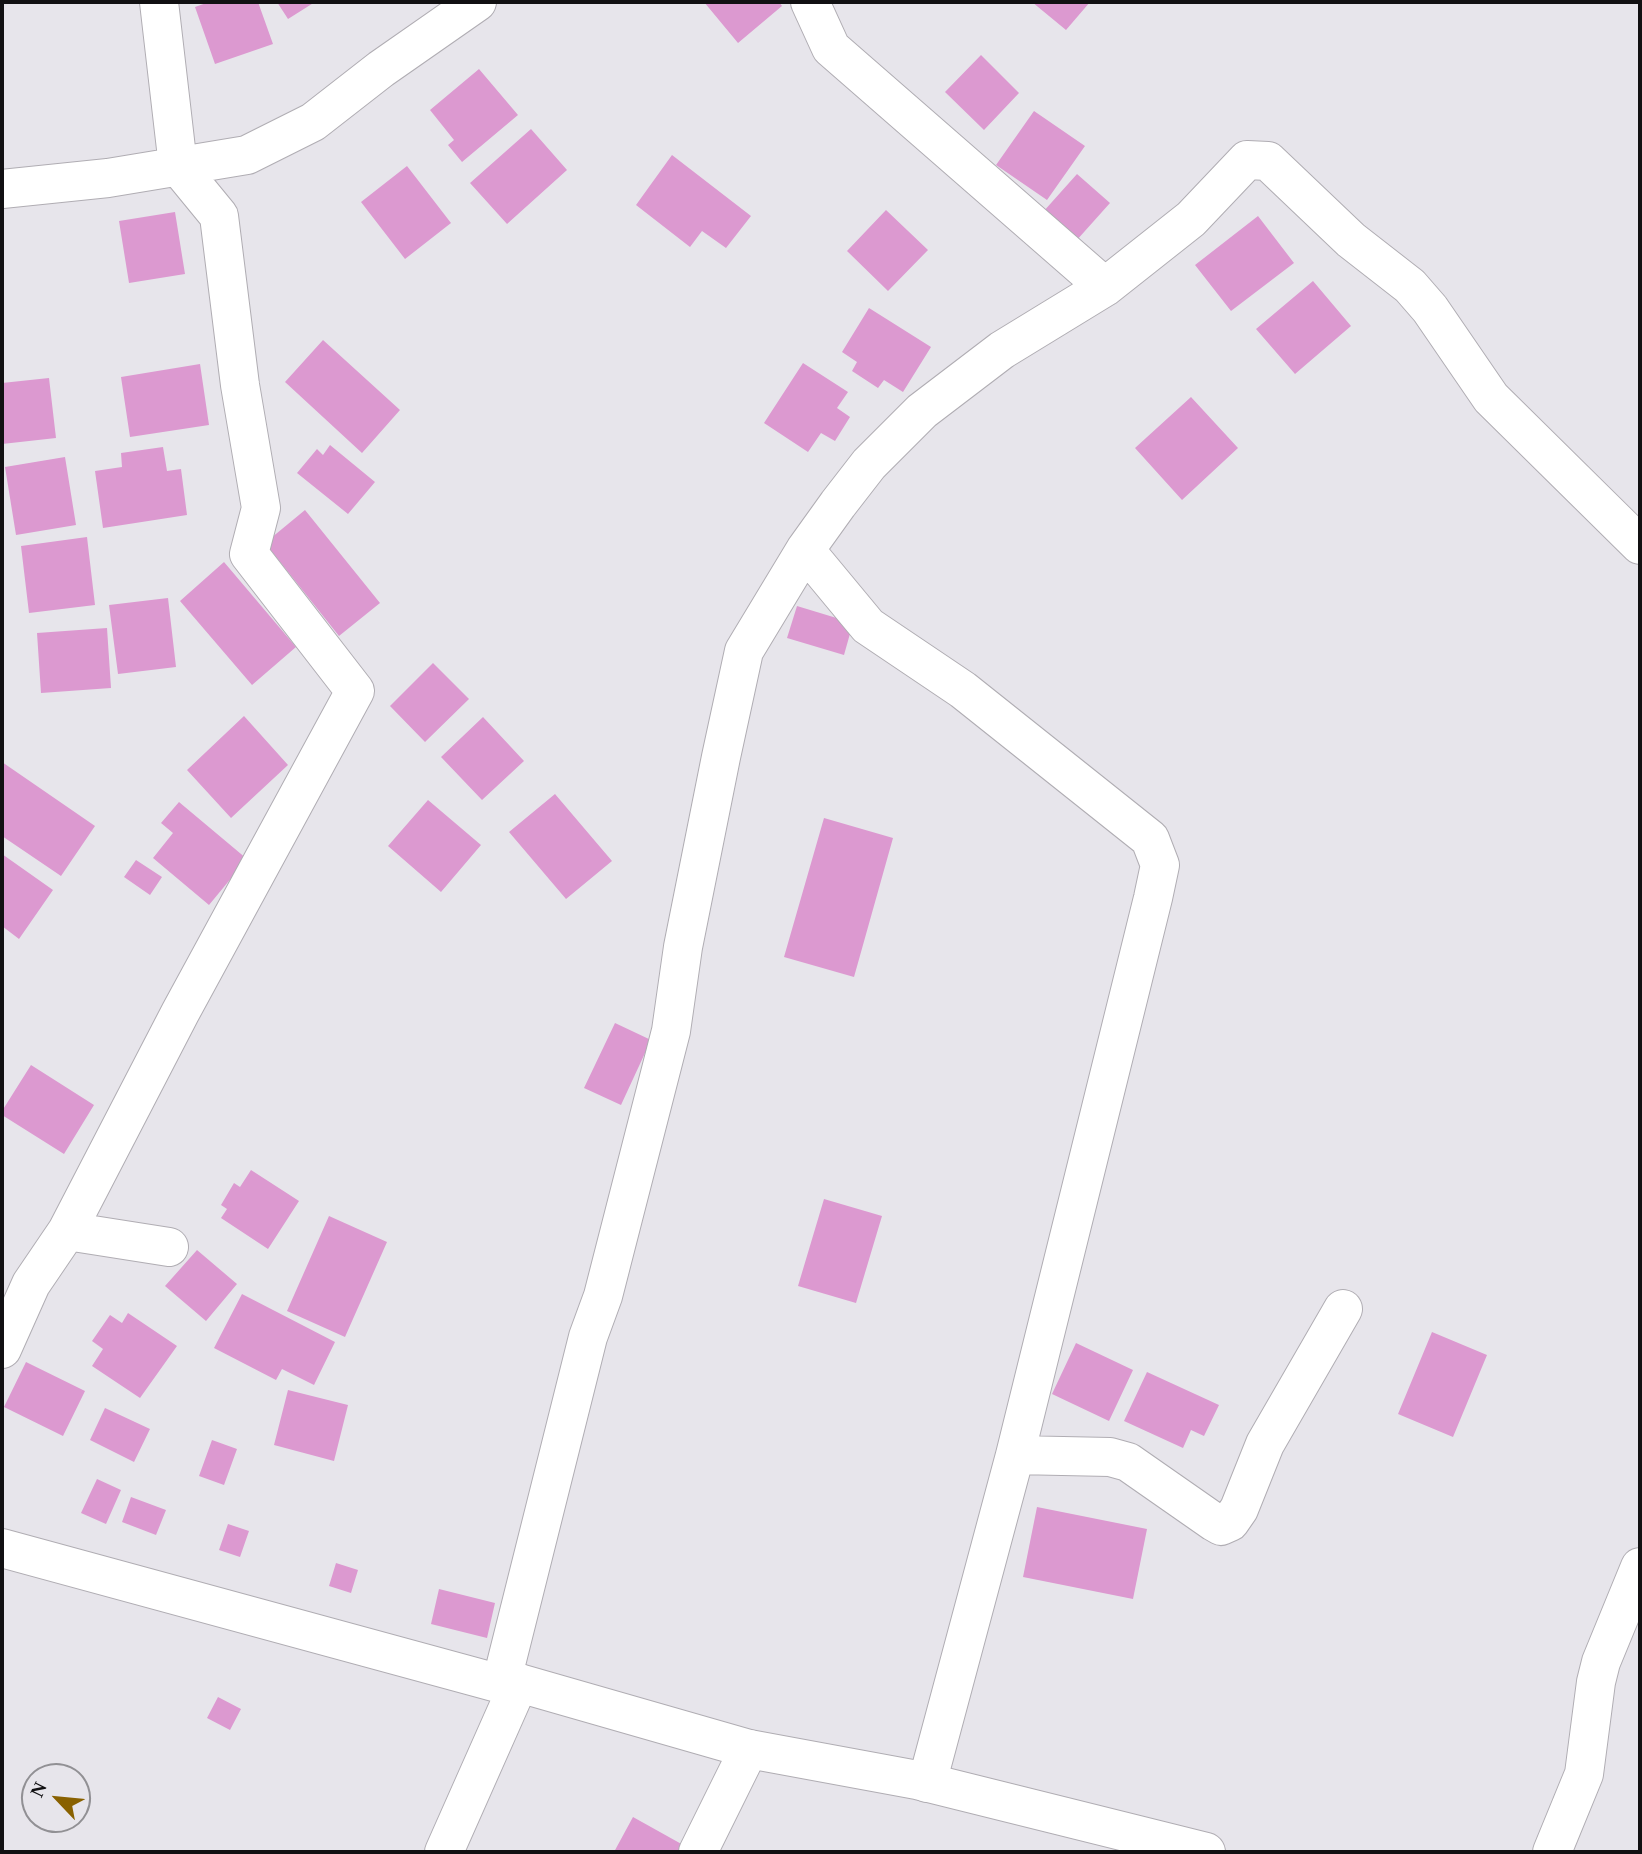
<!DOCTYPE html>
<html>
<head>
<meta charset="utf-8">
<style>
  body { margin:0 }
  #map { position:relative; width:1642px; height:1854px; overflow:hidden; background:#e7e5eb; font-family:Georgia,serif }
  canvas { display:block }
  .frame { position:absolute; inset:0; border:4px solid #111012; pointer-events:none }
  .north { position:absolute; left:21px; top:1763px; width:70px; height:70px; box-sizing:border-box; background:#e7e5eb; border:2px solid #919094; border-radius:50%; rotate:296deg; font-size:19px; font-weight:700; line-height:28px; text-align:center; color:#111012 }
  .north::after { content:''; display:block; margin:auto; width:24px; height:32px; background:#896100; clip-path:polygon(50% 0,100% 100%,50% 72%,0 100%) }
</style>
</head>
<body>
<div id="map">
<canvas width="1642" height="1854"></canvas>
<div class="frame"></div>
<div class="north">N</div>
</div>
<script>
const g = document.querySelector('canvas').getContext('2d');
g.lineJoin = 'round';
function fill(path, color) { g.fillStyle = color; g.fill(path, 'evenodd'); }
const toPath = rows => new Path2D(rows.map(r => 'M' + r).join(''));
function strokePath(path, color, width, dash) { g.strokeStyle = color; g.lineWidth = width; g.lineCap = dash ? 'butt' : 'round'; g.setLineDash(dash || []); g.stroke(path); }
fill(toPath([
  [209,2,258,2,273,44,215,64,195,7],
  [277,2,315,2,288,19],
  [704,2,779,2,782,6,738,43],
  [1032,2,1090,2,1066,30],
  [981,55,1019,93,984,130,945,92],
  [479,69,518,115,462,162,448,145,454,140,430,110],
  [1034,111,1085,146,1047,200,996,165],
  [531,129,567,170,507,224,470,183],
  [672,155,751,216,726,248,702,231,690,247,636,205],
  [407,166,451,223,405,259,361,202],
  [1077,174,1110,203,1076,241,1043,212],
  [886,210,928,250,888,291,847,251],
  [175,212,185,274,129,283,119,221],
  [1258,216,1294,263,1231,311,1195,265],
  [1313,281,1351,326,1295,374,1256,329],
  [869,308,931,347,903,392,884,380,878,388,852,371,857,362,842,352],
  [323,340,400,410,362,453,285,382],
  [803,363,848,392,837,408,850,417,835,441,821,433,808,452,764,423],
  [200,364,209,425,130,437,121,377],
  [49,378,56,438,2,444,2,383],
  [1191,397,1238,448,1182,500,1135,448],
  [330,445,375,482,348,514,297,473,317,449,323,455],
  [163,447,167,471,181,469,187,515,103,528,95,471,122,467,121,453],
  [65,457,76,525,16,535,5,467],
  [305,510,380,603,339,636,265,543],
  [87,537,95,605,29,613,21,546],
  [224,562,296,647,252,685,180,601],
  [168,598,176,667,118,674,109,605],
  [797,606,853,623,844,655,787,638],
  [107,628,111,688,41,693,37,633],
  [433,663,469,699,425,742,390,706],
  [244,716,288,765,231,818,187,770],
  [483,717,524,761,482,800,441,757],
  [2,762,95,826,61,876,2,836],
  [555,794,612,861,566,899,509,832],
  [428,800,481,845,441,892,388,846],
  [179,802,247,859,209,905,153,858,173,833,161,823],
  [824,818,893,838,854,977,784,957],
  [2,854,53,890,19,939,2,926],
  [136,860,162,877,150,895,124,877],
  [615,1023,651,1040,621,1105,584,1088],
  [31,1065,94,1105,64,1154,2,1115,2,1111],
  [251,1170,299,1201,268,1249,221,1218,227,1209,221,1205,234,1183,240,1187],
  [824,1199,882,1216,856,1303,798,1286],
  [329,1216,387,1242,345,1337,287,1311],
  [197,1250,237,1284,206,1321,165,1286],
  [242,1294,335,1342,314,1385,282,1369,276,1380,214,1348],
  [128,1313,177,1346,140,1398,92,1366,103,1349,92,1341,110,1315,122,1323],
  [1432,1332,1487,1355,1453,1437,1398,1414],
  [1076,1343,1133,1370,1109,1421,1052,1394],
  [26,1362,85,1391,63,1436,4,1407],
  [1147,1372,1219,1405,1204,1436,1191,1430,1183,1448,1124,1421],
  [288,1390,348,1405,334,1461,274,1445],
  [105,1408,150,1429,134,1462,90,1440],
  [212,1440,237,1449,224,1485,199,1476],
  [97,1479,121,1490,106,1524,81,1513],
  [131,1497,166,1510,156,1535,122,1522],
  [1037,1507,1147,1529,1133,1599,1023,1577],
  [228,1524,249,1531,240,1557,219,1550],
  [336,1563,358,1570,351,1593,329,1586],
  [439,1589,495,1603,487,1638,431,1624],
  [218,1697,241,1709,230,1730,207,1718],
  [633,1817,685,1846,682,1852,614,1852]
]), '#dc99d0');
const minor = toPath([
  [810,2,831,48,1105,287],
  [2,189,108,178,247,155,313,122,381,69,477,2],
  [805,550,868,626,963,690,1150,839,1160,865,1153,898,1015,1455,927,1783],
  [67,1231,169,1247],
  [2,1349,31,1284,67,1231,180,1013,355,691,249,554,261,508,240,385,219,216,178,166,159,2],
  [1015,1455,1110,1457,1128,1462,1214,1522,1221,1526,1230,1522,1239,1509,1265,1444,1343,1309],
  [501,1684,588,1337,603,1296,671,1031,683,947,721,757,744,651,805,550,838,504,869,464,922,411,1002,350,1105,287,1191,219,1247,160,1268,161,1351,240,1410,286,1430,309,1491,398,1640,545],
  [444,1852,519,1683],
  [698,1852,749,1749],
  [1552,1852,1584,1774,1596,1682,1601,1662,1640,1567]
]);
const major = toPath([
  [2,1548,501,1684,519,1683,749,1749,917,1780,1206,1852]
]);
strokePath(minor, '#b0adb3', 40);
strokePath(major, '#b0adb3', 40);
strokePath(minor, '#fff', 38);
strokePath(major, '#fff', 38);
</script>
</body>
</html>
